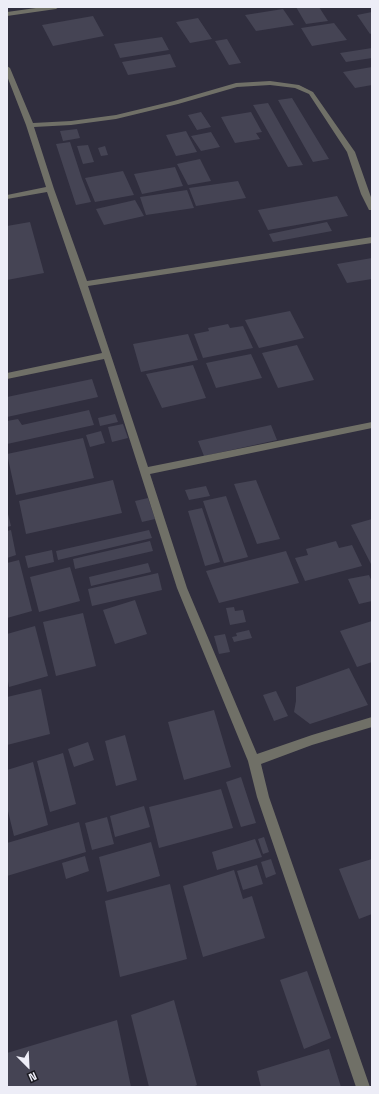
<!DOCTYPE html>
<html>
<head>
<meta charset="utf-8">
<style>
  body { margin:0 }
  #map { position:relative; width:379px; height:1094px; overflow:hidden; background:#302e3e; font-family:"Space Grotesk",sans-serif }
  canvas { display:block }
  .frame { position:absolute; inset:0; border:8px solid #ededf7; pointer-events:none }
  .north { position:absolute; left:8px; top:1046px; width:40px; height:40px; -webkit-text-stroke:3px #18181f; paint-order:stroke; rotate:156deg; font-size:11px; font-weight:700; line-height:16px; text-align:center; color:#ededf7 }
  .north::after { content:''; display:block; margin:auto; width:14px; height:18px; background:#ededf7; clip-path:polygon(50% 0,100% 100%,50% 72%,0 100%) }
</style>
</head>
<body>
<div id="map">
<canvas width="379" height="1094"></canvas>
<div class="frame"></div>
<div class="north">N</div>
</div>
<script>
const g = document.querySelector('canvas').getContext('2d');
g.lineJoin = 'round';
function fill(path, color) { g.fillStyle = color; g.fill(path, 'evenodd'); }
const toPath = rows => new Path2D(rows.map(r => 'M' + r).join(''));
fill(toPath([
  [296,7,319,7,328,21,306,24],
  [283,9,294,25,256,31,245,15],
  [372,12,372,33,370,34,357,15],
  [93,16,104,36,53,46,42,25],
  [198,18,212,39,190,43,176,22],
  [334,23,347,40,312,46,301,28],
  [162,37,169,50,120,58,114,44],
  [227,39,241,63,229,65,215,41],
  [372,48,372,58,346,62,340,53],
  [170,54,176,67,128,75,122,62],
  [372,67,372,85,355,88,343,72],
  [292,98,329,159,313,162,278,100],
  [268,103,303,165,288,167,253,105],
  [201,112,211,127,197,130,188,115],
  [251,112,262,132,256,133,260,139,235,143,221,117],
  [77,129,80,138,63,141,60,131],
  [186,131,197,152,176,156,166,135],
  [211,132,220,147,201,151,191,136],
  [70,142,82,179,91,202,76,205,56,144],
  [88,145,94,162,83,164,77,146],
  [105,146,108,155,101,156,98,148],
  [200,159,211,181,188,185,177,164],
  [175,167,183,186,142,194,134,174],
  [123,171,134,195,95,202,85,178],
  [238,181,246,198,196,206,189,188],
  [187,190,194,208,146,215,140,197],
  [337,196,348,216,268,230,258,210],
  [135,200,144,216,104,225,96,209],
  [30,222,44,273,7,280,7,226],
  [327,222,332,231,273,242,269,234],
  [372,258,372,279,347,283,337,264],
  [290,311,304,338,259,348,245,320],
  [228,324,230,328,243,326,253,348,203,358,194,334,209,331,208,328],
  [188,334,198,360,141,372,133,344],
  [297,345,314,380,278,388,262,353],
  [251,354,262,378,216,388,206,363],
  [193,365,206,398,162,408,146,374],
  [92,379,98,397,7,417,7,397],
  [89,410,94,425,7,444,7,421,18,419,22,425],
  [115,414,118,422,100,426,98,418],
  [123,424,128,438,112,442,108,427],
  [271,425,277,440,204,456,198,441],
  [101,431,105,443,90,447,86,435],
  [83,438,94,478,16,495,7,454],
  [113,480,122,513,26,534,19,501],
  [256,480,280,539,257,544,234,484],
  [206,486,210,496,189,500,185,490],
  [226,496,248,557,224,563,203,501],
  [148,498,155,519,142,522,135,501],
  [202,508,220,562,205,566,188,511],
  [7,510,11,526,7,527],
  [372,519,372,566,351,525],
  [11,530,16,555,7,558,7,531],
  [149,530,152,538,58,560,56,551],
  [150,541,153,551,75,569,73,559],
  [336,541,339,548,352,545,362,566,305,581,295,558,308,555,306,549],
  [52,550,54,562,28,568,25,556],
  [286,551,299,583,219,603,206,571],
  [19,560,32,611,7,618,7,563],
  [148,563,151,572,91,586,89,577],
  [70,567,80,601,39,612,30,577],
  [158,573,162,590,92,606,88,589],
  [369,575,372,582,372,601,359,604,348,579],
  [135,600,147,634,115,644,103,610],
  [234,607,235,611,243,610,246,622,230,625,226,608],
  [83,613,96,666,56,676,43,622],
  [372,621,372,662,357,667,340,631],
  [35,626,48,676,9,687,7,676,7,634],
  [249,630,252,638,234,642,232,637,237,636,236,633],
  [225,634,230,652,219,654,214,636],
  [349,668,368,705,310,724,294,712,296,701,296,687],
  [41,689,50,734,7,745,7,697],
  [276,691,288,716,274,721,263,695],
  [214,710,231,767,184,780,168,722],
  [125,735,137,780,116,786,105,741],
  [88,742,94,760,74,767,68,749],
  [63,753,76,804,50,812,37,761],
  [33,762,48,825,14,836,7,807,7,770],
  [241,777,256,823,241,827,226,782],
  [221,789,233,828,159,848,149,807],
  [144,806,150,827,115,837,110,816],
  [107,817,114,844,92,850,85,823],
  [79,822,86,852,7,876,7,843],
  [264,837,269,852,263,854,258,839],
  [255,839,262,857,217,870,212,852],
  [151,842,160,876,107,892,99,857],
  [85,856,89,871,66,879,62,863],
  [271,859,276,874,266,878,261,862],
  [372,859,372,914,359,919,339,869],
  [257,865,263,884,243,890,237,871],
  [234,870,243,899,252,896,265,938,203,957,183,886],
  [170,884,187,959,120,977,105,901],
  [307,971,331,1038,304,1049,280,980],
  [174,1000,197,1085,193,1087,149,1087,131,1015],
  [117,1020,131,1087,7,1087,7,1053],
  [329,1049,341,1087,261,1087,257,1071]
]), '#454454');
fill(toPath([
  [43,7,59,7,56,9,7,16,7,12,43,7],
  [7,66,10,68,33,123,71,121,116,115,174,101,236,83,270,81,299,85,313,92,355,152,372,200,372,210,369,210,361,194,347,152,309,94,295,88,270,85,237,87,178,104,116,119,71,125,34,127,54,189,87,281,372,237,372,243,88,286,148,467,372,422,372,428,150,474,187,588,257,754,312,735,372,717,372,727,312,745,261,764,269,797,370,1087,356,1087,257,797,248,761,177,588,104,359,7,379,7,373,102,353,47,192,7,199,7,195,46,187,26,125,7,76,7,66]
]), '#707067');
</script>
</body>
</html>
